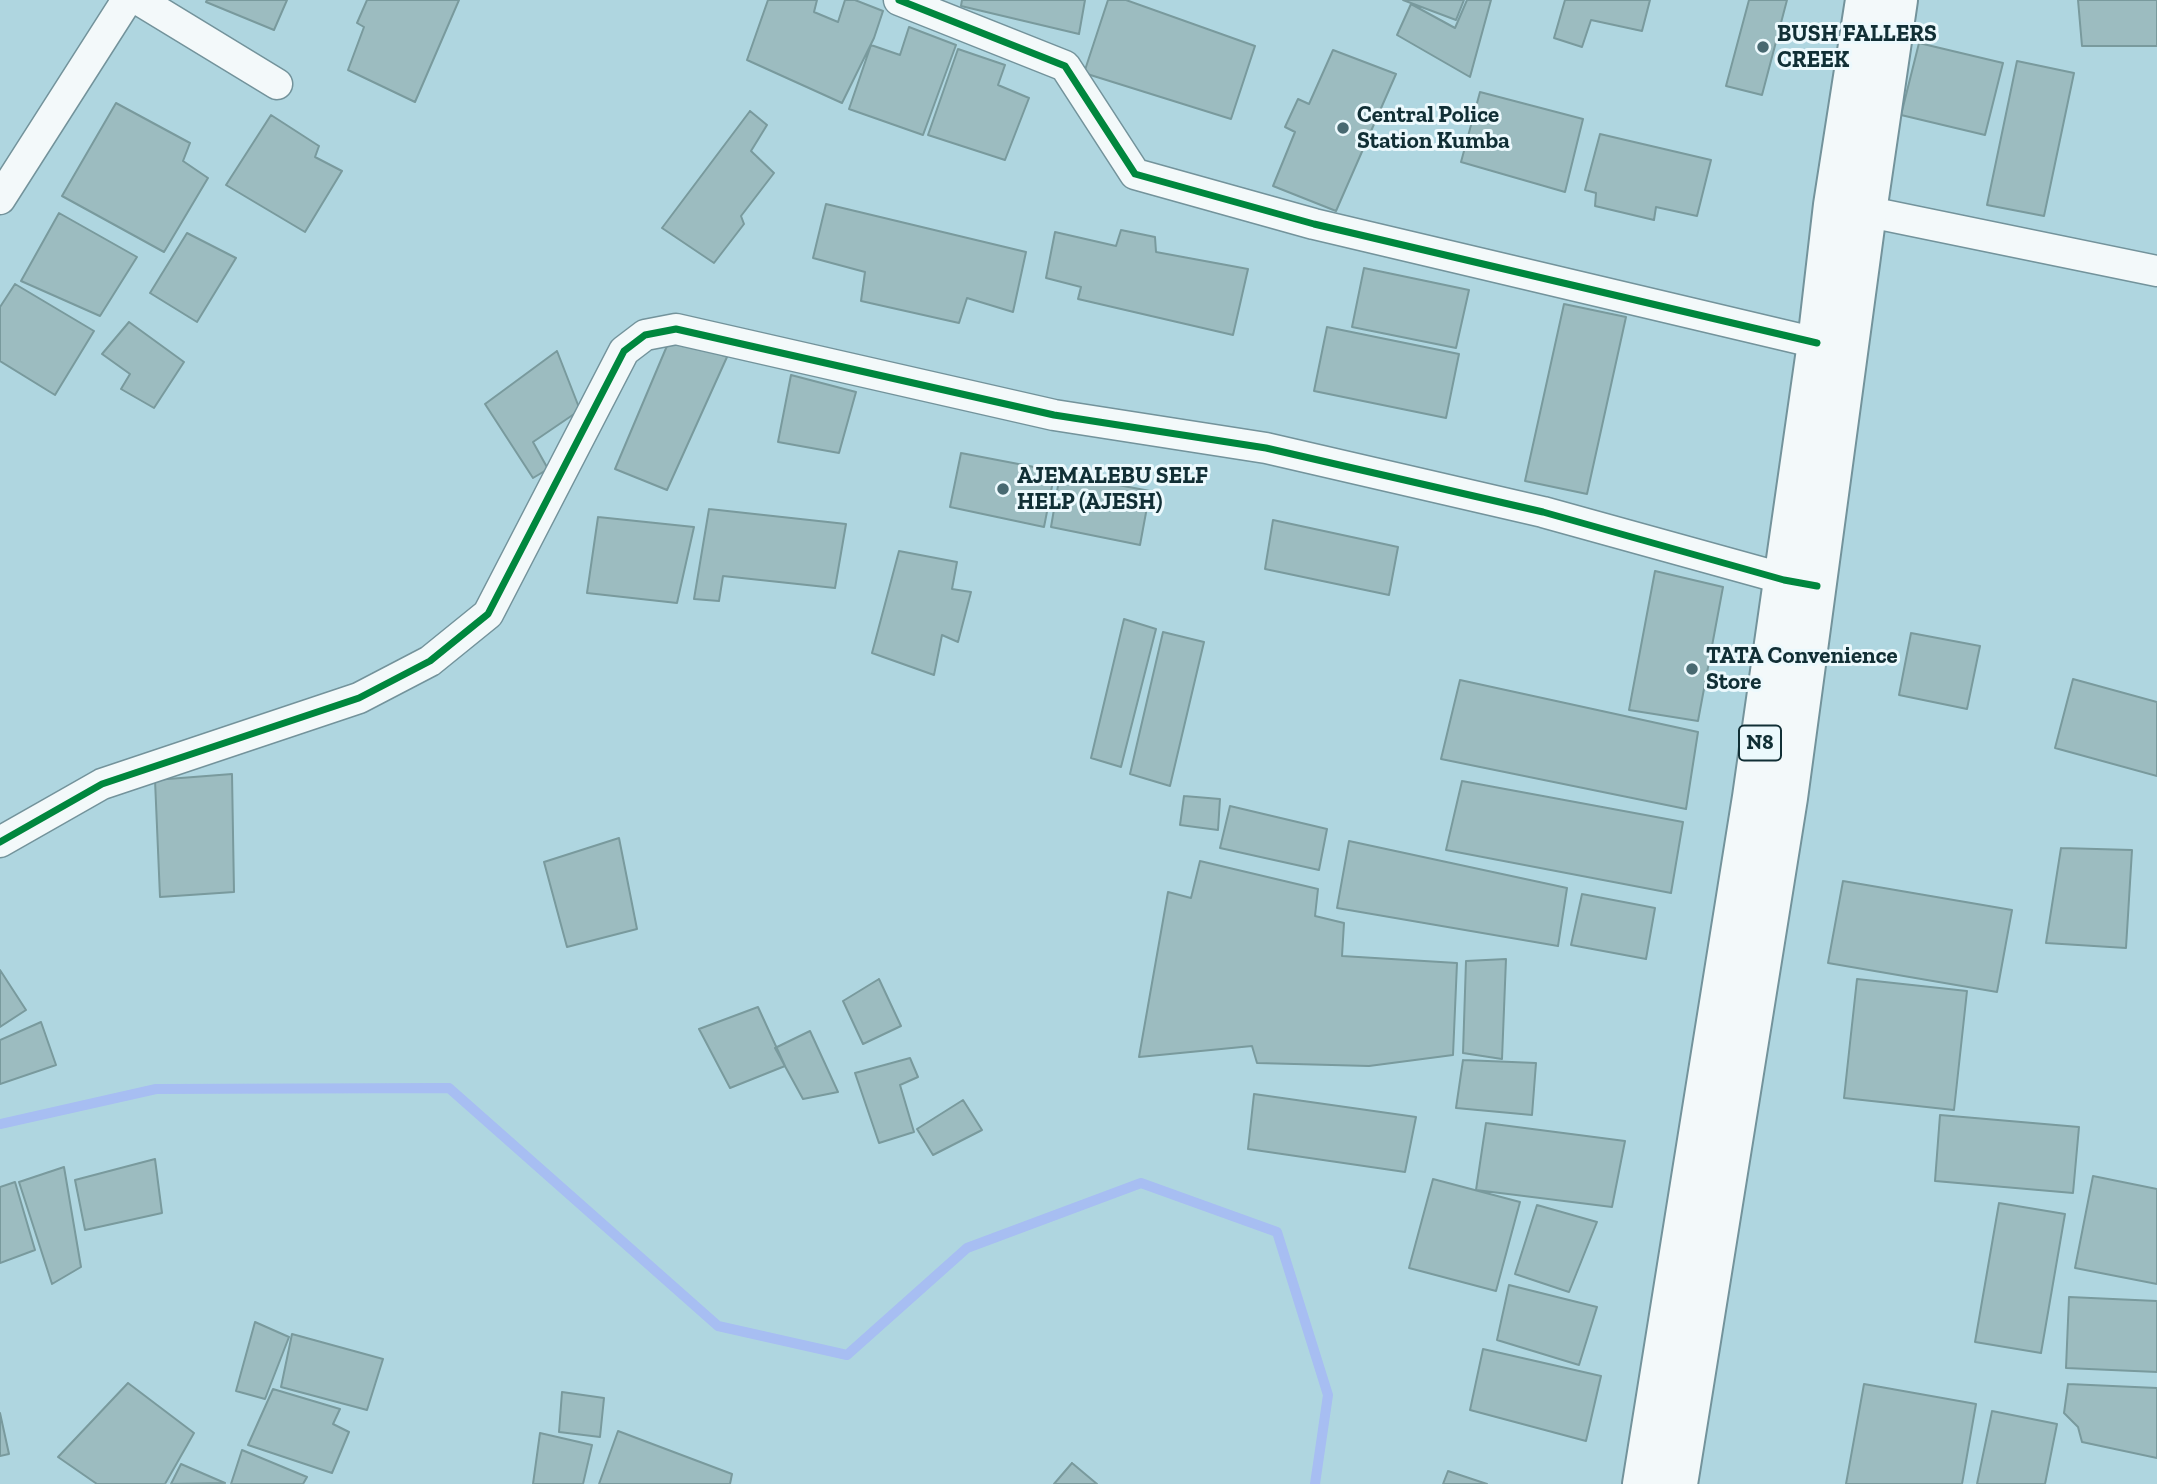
<!DOCTYPE html>
<html>
<head>
<meta charset="utf-8">
<style>
  body { margin:0 }
  canvas { display:block; background:#afd6e0 }
</style>
</head>
<body>
<canvas width="2157" height="1484"></canvas>
<script>
const g = document.querySelector('canvas').getContext('2d');
g.lineJoin = 'round';
const toPath = rows => new Path2D(rows.map(r => 'M' + r).join(''));
function strokePath(path, color, width, dash) { g.strokeStyle = color; g.lineWidth = width; g.lineCap = dash ? 'butt' : 'round'; g.setLineDash(dash || []); g.stroke(path); }
function fill(path, color) { g.fillStyle = color; g.fill(path, 'evenodd'); }
function write(font, color, halo, rows, align = 'center') {
  g.font = font + ' "Zilla Slab",serif'; g.lineWidth = 6; g.setLineDash([]); g.textBaseline = 'middle'; g.strokeStyle = halo; g.fillStyle = color; for (const [text, x, y, turn = 0] of rows) {
    g.save(); g.translate(x, y); g.rotate((+turn || 0) * Math.PI / 180); g.textAlign = isNaN(turn) ? turn : align; if (halo) g.strokeText(text, 0, 0); g.fillText(text, 0, 0); g.restore();
  }
}
strokePath(toPath([
  [0,1124,156,1089,449,1088,718,1326,847,1355,967,1248,1141,1183,1277,1232,1328,1395,1315,1484]
]), '#a7bef2', 10);
const building = toPath([
  [207,0,287,0,274,30,206,2,207,0],
  [367,0,459,0,415,102,348,70,364,27,357,23,367,0],
  [768,0,817,0,814,12,838,22,845,0,855,0,883,11,874,38,842,103,747,60,768,0],
  [962,0,1085,0,1079,34,961,6,962,0],
  [1108,0,1126,0,1255,46,1231,119,1084,73,1108,0],
  [1403,0,1464,0,1456,20,1403,0],
  [1467,0,1491,0,1470,77,1397,35,1411,4,1455,28,1467,0],
  [1565,0,1650,0,1642,31,1591,20,1582,47,1554,38,1565,0],
  [1749,0,1787,0,1762,95,1726,86,1749,0],
  [2078,0,2157,0,2157,46,2082,46,2078,0],
  [909,27,956,45,923,135,849,109,871,45,900,55,909,27],
  [1919,43,2003,63,1985,135,1901,115,1919,43],
  [958,49,1005,65,998,85,1029,98,1005,160,928,135,958,49],
  [1333,50,1396,74,1336,211,1273,186,1295,132,1285,127,1298,99,1309,104,1333,50],
  [2017,61,2074,73,2044,216,1987,205,2017,61],
  [1480,92,1583,119,1565,192,1461,162,1480,92],
  [116,103,190,143,183,161,208,178,164,252,62,196,116,103],
  [750,111,767,125,751,151,774,173,741,216,744,224,714,263,662,228,750,111],
  [271,115,319,146,315,157,342,171,305,232,226,185,271,115],
  [1600,134,1711,160,1697,216,1656,207,1654,220,1595,206,1596,193,1585,190,1600,134],
  [826,204,1026,252,1013,312,967,298,959,323,861,301,865,272,813,258,826,204],
  [59,213,137,257,100,316,21,281,59,213],
  [1121,230,1155,237,1156,252,1248,269,1233,335,1078,299,1081,287,1046,278,1055,232,1116,246,1121,230],
  [187,233,236,258,197,322,150,293,187,233],
  [1364,268,1469,290,1456,348,1352,327,1364,268],
  [15,284,94,331,55,395,0,361,0,307,15,284],
  [1564,304,1626,317,1587,494,1525,481,1564,304],
  [129,322,184,362,154,408,121,389,130,374,102,354,129,322],
  [1327,327,1459,354,1446,418,1314,391,1327,327],
  [672,334,727,357,667,490,615,469,672,334],
  [557,351,580,410,533,442,548,469,533,478,485,404,557,351],
  [791,375,856,392,839,453,778,442,791,375],
  [961,453,1055,471,1044,527,950,507,961,453],
  [1060,474,1150,491,1140,545,1051,527,1060,474],
  [709,509,846,524,835,588,723,576,719,601,694,599,709,509],
  [598,517,694,527,677,603,587,593,598,517],
  [1273,520,1398,547,1389,595,1265,569,1273,520],
  [899,551,957,562,952,589,971,592,958,642,942,635,934,675,872,653,899,551],
  [1655,571,1723,587,1698,721,1629,710,1655,571],
  [1124,619,1156,629,1121,767,1091,758,1124,619],
  [1163,632,1204,642,1170,786,1130,774,1163,632],
  [1911,633,1980,646,1967,709,1899,695,1911,633],
  [2073,679,2157,702,2157,776,2055,748,2073,679],
  [1460,680,1698,732,1686,809,1441,759,1460,680],
  [232,774,234,892,160,897,155,780,232,774],
  [1462,781,1683,822,1671,893,1446,850,1462,781],
  [1184,796,1220,799,1218,830,1180,825,1184,796],
  [1230,806,1327,829,1319,870,1220,848,1230,806],
  [619,838,637,929,567,947,544,862,619,838],
  [1349,841,1567,888,1558,946,1337,908,1349,841],
  [2061,848,2132,850,2126,948,2046,943,2061,848],
  [1200,861,1318,889,1315,916,1344,923,1342,956,1457,963,1453,1055,1369,1066,1257,1063,1252,1046,1139,1057,1168,892,1191,898,1200,861],
  [1843,881,2012,910,1997,992,1828,963,1843,881],
  [1582,894,1655,908,1646,959,1571,945,1582,894],
  [1506,959,1502,1059,1463,1053,1466,961,1506,959],
  [0,970,26,1010,0,1027,0,970],
  [879,979,901,1026,863,1044,843,1001,879,979],
  [1857,979,1967,991,1954,1110,1844,1098,1857,979],
  [758,1007,785,1066,730,1088,699,1029,758,1007],
  [41,1022,56,1065,0,1084,0,1040,41,1022],
  [810,1031,838,1092,803,1099,775,1048,810,1031],
  [910,1058,918,1077,900,1085,914,1132,879,1143,855,1073,910,1058],
  [1463,1060,1536,1063,1532,1115,1456,1108,1463,1060],
  [1254,1094,1416,1117,1405,1172,1248,1149,1254,1094],
  [963,1100,982,1130,933,1155,917,1129,963,1100],
  [1940,1115,2079,1127,2073,1193,1935,1181,1940,1115],
  [1486,1123,1625,1141,1612,1207,1476,1190,1486,1123],
  [155,1159,162,1213,85,1230,75,1180,155,1159],
  [64,1167,81,1267,52,1284,19,1182,64,1167],
  [2093,1176,2157,1189,2157,1284,2075,1268,2093,1176],
  [1433,1179,1520,1202,1496,1291,1409,1268,1433,1179],
  [15,1182,35,1250,0,1263,0,1187,15,1182],
  [1999,1203,2065,1214,2041,1353,1975,1342,1999,1203],
  [1537,1205,1597,1222,1569,1292,1515,1274,1537,1205],
  [1509,1285,1597,1307,1579,1365,1497,1340,1509,1285],
  [2069,1297,2157,1301,2157,1372,2066,1368,2069,1297],
  [255,1322,289,1337,265,1399,236,1391,255,1322],
  [292,1334,383,1359,367,1410,281,1387,292,1334],
  [1483,1349,1601,1376,1586,1441,1470,1410,1483,1349],
  [128,1383,194,1433,165,1484,97,1484,58,1457,128,1383],
  [1864,1384,1976,1404,1962,1484,1846,1484,1864,1384],
  [2068,1384,2157,1388,2157,1458,2082,1442,2078,1427,2064,1413,2068,1384],
  [273,1389,340,1409,333,1424,349,1432,332,1473,248,1445,273,1389],
  [562,1392,604,1398,600,1437,559,1432,562,1392],
  [1992,1411,2057,1424,2045,1484,1977,1484,1992,1411],
  [0,1413,9,1454,0,1456,0,1413],
  [618,1431,732,1474,730,1484,599,1484,618,1431],
  [540,1433,592,1445,583,1484,533,1484,540,1433],
  [242,1450,307,1477,303,1484,231,1484,242,1450],
  [1072,1463,1097,1484,1054,1484,1072,1463],
  [181,1464,225,1483,171,1484,181,1464],
  [1448,1471,1487,1484,1443,1484,1448,1471]
]);
fill(building, '#9cbcc0');
strokePath(building, '#799a9d', 2);
const minor = toPath([
  [139,0,277,84],
  [899,0,1065,66,1135,174,1314,224,1817,343],
  [0,199,127,0],
  [1845,207,2157,271],
  [0,842,102,784,359,698,430,661,488,614,624,351,645,335,676,329,1054,415,1266,448,1543,512,1803,584]
]);
const trunk = toPath([
  [1642,1484,1752,797,1817,343,1833,205,1865,0],
  [1678,1484,1788,798,1867,212,1898,0]
]);
strokePath(minor, '#73939b', 33);
strokePath(trunk, '#73939b', 42);
strokePath(minor, '#f3f9fa', 30);
strokePath(trunk, '#f3f9fa', 38);
strokePath(toPath([
  [899,0,1065,66,1135,174,1314,224,1817,343],
  [0,842,102,784,359,698,430,661,488,614,624,351,645,335,676,329,1054,415,1266,448,1543,512,1784,580,1817,586]
]), '#00873e', 7);
for (const [x, y, r, color] of [
  [1763,47,7,"#486971"],
  [1343,128,7,"#486971"],
  [1003,489,7,"#486971"],
  [1692,669,7,"#486971"]
]) { const dot = new Path2D(); dot.arc(x, y, r, 0, 2 * Math.PI); g.fillStyle = color; g.fill(dot); strokePath(dot, '#ecf9fd', 2.5); }
for (const [x, y, w] of [
  [1760,743,42]
]) { const box = new Path2D(); box.roundRect(x - w / 2, y - 17.5, w, 35, 5); g.fillStyle = '#ecf9fd'; g.fill(box); strokePath(box, '#112f35', 2); }
write('bold 21px', '#112f35', null, [
  ["N8",1760,743]
]);
write('bold 23px', '#112f35', '#ecf9fd', [
  ["BUSH FALLERS",1777,34],
  ["CREEK",1777,60],
  ["Central Police",1357,115],
  ["Station Kumba",1357,141],
  ["AJEMALEBU SELF",1017,476],
  ["HELP (AJESH)",1017,502],
  ["TATA Convenience",1706,656],
  ["Store",1706,682]
], 'left');
</script>
</body>
</html>
